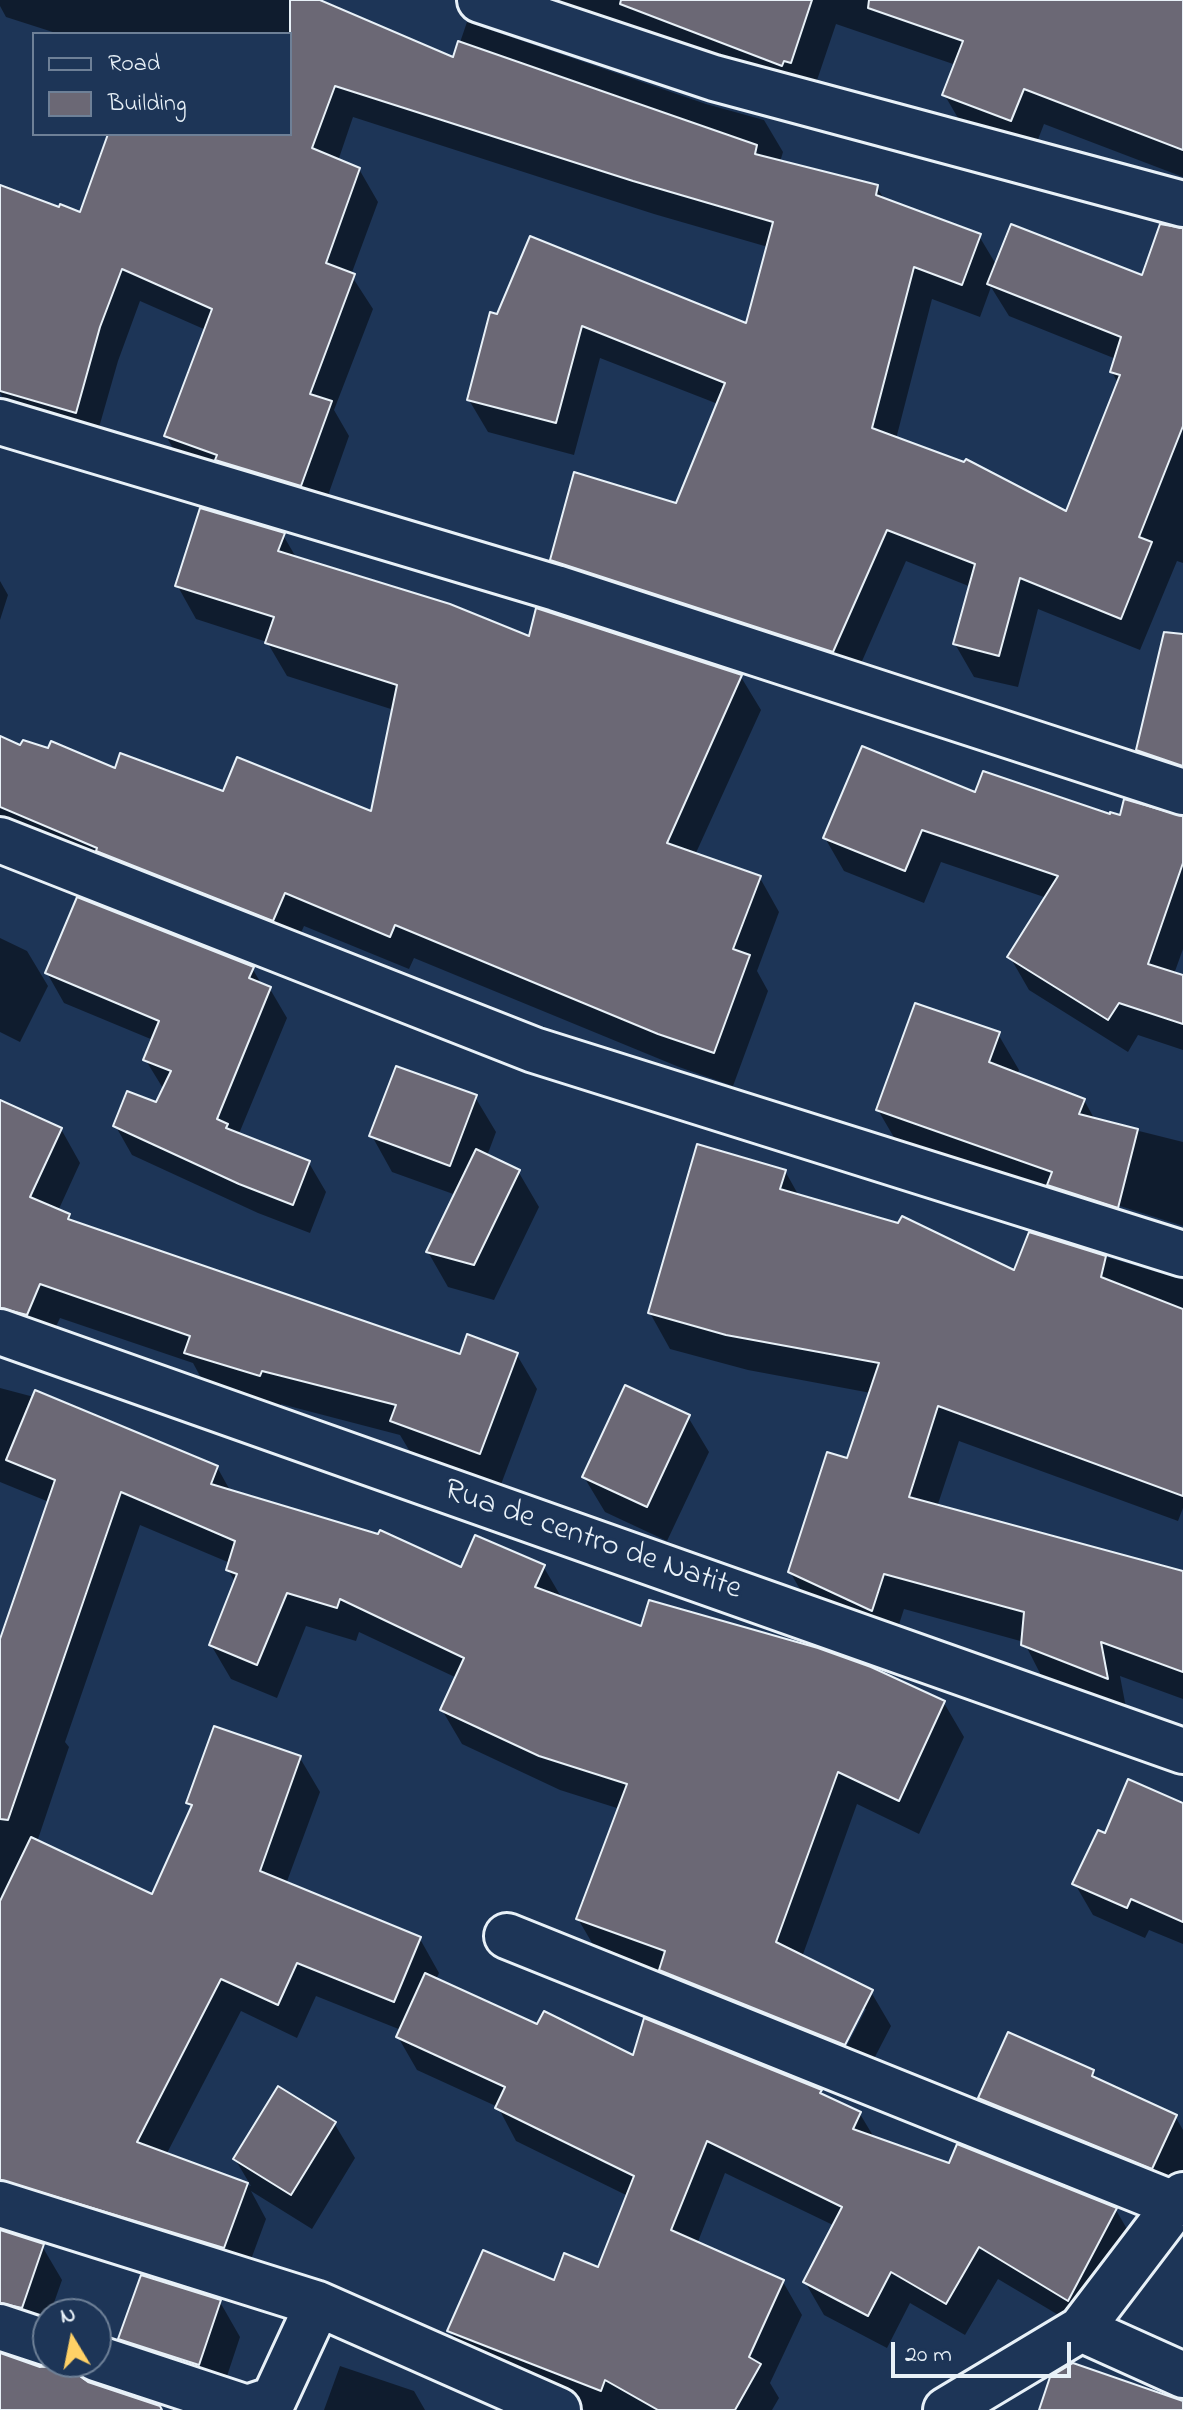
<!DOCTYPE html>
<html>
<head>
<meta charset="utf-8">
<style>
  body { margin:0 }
  #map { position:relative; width:1183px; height:2410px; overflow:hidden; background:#1d3557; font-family:"Indie Flower",sans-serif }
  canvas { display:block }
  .legend { position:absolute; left:32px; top:32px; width:260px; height:104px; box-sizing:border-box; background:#1d3557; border:2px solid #6e8097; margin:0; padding:10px 14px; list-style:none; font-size:24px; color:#e8f1f8 }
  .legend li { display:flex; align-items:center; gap:16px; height:40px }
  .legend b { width:40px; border:2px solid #6e8097 }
  .north { position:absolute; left:32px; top:2298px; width:80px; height:80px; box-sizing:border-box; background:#1d3557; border:2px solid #6e8097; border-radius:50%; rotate:350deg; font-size:22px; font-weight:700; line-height:32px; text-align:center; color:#e8f1f8 }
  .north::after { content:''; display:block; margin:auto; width:28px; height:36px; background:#ffd166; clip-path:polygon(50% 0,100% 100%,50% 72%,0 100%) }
  .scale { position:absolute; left:891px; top:2342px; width:180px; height:36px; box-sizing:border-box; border:4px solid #e8f1f8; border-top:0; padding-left:10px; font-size:24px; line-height:28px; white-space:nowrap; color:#e8f1f8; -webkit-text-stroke:6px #1d3557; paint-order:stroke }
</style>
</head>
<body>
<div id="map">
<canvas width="1183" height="2410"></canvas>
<ul class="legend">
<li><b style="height:10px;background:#1d3557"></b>Road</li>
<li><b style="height:22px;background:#6b6875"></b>Building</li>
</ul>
<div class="north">N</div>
<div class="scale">20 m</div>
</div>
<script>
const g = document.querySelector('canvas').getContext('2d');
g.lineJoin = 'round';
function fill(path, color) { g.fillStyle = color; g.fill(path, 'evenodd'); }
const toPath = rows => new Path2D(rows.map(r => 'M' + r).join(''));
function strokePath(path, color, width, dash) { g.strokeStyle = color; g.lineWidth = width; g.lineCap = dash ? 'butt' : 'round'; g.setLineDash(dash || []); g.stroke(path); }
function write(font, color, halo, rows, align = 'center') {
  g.font = font + ' "Indie Flower",sans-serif'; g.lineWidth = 6; g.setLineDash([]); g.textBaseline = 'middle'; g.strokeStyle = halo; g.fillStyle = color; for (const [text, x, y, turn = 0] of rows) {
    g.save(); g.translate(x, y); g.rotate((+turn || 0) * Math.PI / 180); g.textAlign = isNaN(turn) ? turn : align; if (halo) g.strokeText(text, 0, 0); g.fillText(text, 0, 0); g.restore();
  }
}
fill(toPath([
  [0,0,309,0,454,60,467,22,706,104,764,120,783,152,780,162,877,187,885,201,979,236,997,266,1144,278,1183,267,1183,563,1177,561,1140,650,1038,609,1018,687,974,677,955,644,971,587,906,561,852,684,571,593,552,560,677,506,718,404,600,358,574,455,488,432,469,400,492,315,748,325,768,247,654,214,353,117,338,161,359,169,378,202,351,275,373,309,334,410,349,436,320,518,185,469,166,436,206,330,140,301,118,361,94,445,17,422,0,393,0,187,60,210,81,214,110,134,290,134,290,34,59,34,6,17,0,6],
  [991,287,1009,316,1116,359,1112,372,1118,383,1067,514,896,439,932,299,980,317],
  [497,0,1183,0,1183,177,1044,124,1032,155,965,130,944,94,956,65,836,24,811,98],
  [283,535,297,559,530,638,741,677,761,710,695,855,760,878,779,912,757,971,768,991,733,1086,679,1067,414,958,409,969,304,926,292,953,0,831,0,738,21,748,116,771,224,793,373,814,394,710,287,676,267,642,196,619,177,585],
  [0,581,8,595,0,620],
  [1183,694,1183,794,1158,786,1138,750],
  [976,795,1122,818,1183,818,1183,949,1174,974,1183,977,1183,1050,1138,1035,1128,1052,1029,990,1010,957,1047,898,941,862,924,903,844,871,825,838],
  [0,938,27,951,48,986,20,1042,0,1032],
  [252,968,262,985,270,989,287,1018,238,1136,309,1163,326,1192,310,1233,258,1213,132,1155,115,1125,157,1104,164,1090,145,1059,153,1040,64,1003,47,973],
  [998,1034,1019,1070,1017,1075,1084,1100,1095,1120,1183,1142,1183,1226,1060,1187,1060,1191,1183,1230,1183,1256,899,1146,878,1110],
  [475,1097,496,1132,487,1156,518,1171,539,1207,494,1300,448,1287,428,1252,456,1195,392,1172,372,1136],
  [0,1109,61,1129,80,1163,58,1211,69,1215,73,1223,461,1356,517,1355,537,1389,500,1487,412,1455,400,1435,281,1404,280,1409,206,1387,193,1363,60,1318,52,1335,0,1313],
  [785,1171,799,1196,1015,1273,1030,1234,1183,1280,1183,1508,1178,1521,959,1441,937,1507,1183,1574,1183,1699,1120,1676,1127,1713,1044,1681,1024,1642,904,1609,892,1646,811,1608,790,1572,848,1461,871,1393,748,1370,670,1349,650,1313],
  [0,1388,34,1397,217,1467,231,1492,462,1570,543,1566,563,1600,642,1629,944,1703,964,1737,919,1834,857,1804,802,1957,871,1992,891,2026,864,2078,598,1953,578,1919,620,1809,560,1790,462,1744,442,1710,457,1678,359,1632,356,1641,306,1626,277,1698,231,1679,211,1645,236,1583,228,1570,230,1563,140,1525,65,1742,69,1747,37,1842,153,1897,192,1809,188,1802,300,1758,320,1792,286,1884,420,1939,439,1973,436,1980,538,2027,634,2058,820,2091,824,2098,860,2114,875,2139,950,2166,1116,2210,1135,2243,1087,2332,998,2279,965,2335,910,2303,887,2348,824,2315,805,2282,835,2226,725,2173,697,2244,783,2282,802,2315,770,2383,779,2398,772,2410,585,2410,469,2364,450,2331,555,2283,599,2269,628,2196,516,2141,498,2107,417,2070,398,2037,401,2030,316,1996,297,2038,241,2011,166,2155,251,2186,235,2159,334,2123,355,2158,312,2229,251,2191,266,2219,243,2281,0,2223,0,1646,49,1502,0,1482],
  [861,2009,866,2009,842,2055,838,2053],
  [688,1417,709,1452,667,1541,605,1512,584,1477],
  [1183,1805,1183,1944,1149,1930,1145,1938,1093,1915,1075,1884,1106,1836],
  [1093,2072,1098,2082,1175,2116,1183,2130,1183,2180,1173,2203,1000,2134,980,2098],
  [0,2232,42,2246,62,2280,50,2314,48,2314,48,2321,0,2336],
  [220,2302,240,2337,219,2400,141,2374,121,2339],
  [340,2366,414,2391,425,2410,324,2410]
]), '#0007');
const building = toPath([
  [290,0,320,0,453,57,458,41,757,145,755,154,878,185,876,195,981,234,962,285,914,267,872,428,964,462,966,459,1066,511,1120,375,1110,372,1121,337,987,284,1011,224,1142,275,1160,224,1183,228,1183,426,1139,537,1152,542,1121,619,1020,578,999,656,953,644,975,564,887,530,833,652,550,560,574,472,676,503,725,383,582,326,556,423,467,400,490,312,497,314,530,236,746,323,773,222,633,181,335,86,312,148,360,168,326,263,355,274,310,394,332,401,301,486,215,460,217,455,164,436,212,309,122,269,100,327,76,413,0,391,0,185,59,207,60,204,80,212,108,134,290,134,290,0],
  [621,0,812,0,791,63,784,61,782,66,620,4,621,0],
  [869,0,1183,0,1183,150,1024,89,1011,121,942,95,963,41,868,8,869,0],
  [200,508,285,533,278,551,450,604,529,636,536,608,742,675,667,843,761,876,733,949,750,955,714,1053,658,1034,395,925,390,937,285,893,273,921,96,851,97,848,0,807,0,736,20,745,23,740,48,748,51,741,115,768,120,753,223,791,237,757,371,811,397,685,265,643,274,617,175,586,200,508],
  [1164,632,1183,634,1183,766,1136,750,1164,632],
  [862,746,975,792,983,771,1110,814,1110,812,1120,815,1124,799,1183,816,1183,863,1148,964,1183,975,1183,1024,1119,1003,1108,1020,1007,957,1058,876,922,830,905,871,823,838,862,746],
  [77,897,254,967,249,978,271,987,217,1119,228,1124,226,1128,310,1161,293,1205,239,1184,113,1126,127,1091,156,1102,171,1071,143,1060,159,1021,45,973,77,897],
  [915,1003,1000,1032,989,1062,1085,1099,1079,1114,1138,1129,1118,1208,1047,1185,1052,1172,876,1110,915,1003],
  [396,1066,477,1095,450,1166,369,1136,396,1066],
  [0,1100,62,1128,30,1197,70,1214,68,1219,460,1354,467,1334,518,1353,480,1454,390,1421,396,1405,262,1371,260,1376,184,1353,190,1336,40,1284,27,1315,0,1308,0,1100],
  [697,1144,786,1170,780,1189,898,1223,902,1216,1014,1270,1029,1232,1106,1256,1101,1277,1183,1309,1183,1496,938,1406,909,1497,1183,1571,1183,1672,1101,1642,1108,1679,1021,1645,1024,1612,884,1574,872,1611,788,1572,827,1452,847,1458,879,1363,726,1335,648,1313,697,1144],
  [476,1149,520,1170,474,1265,426,1252,476,1149],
  [625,1385,690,1415,647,1507,582,1477,625,1385],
  [35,1390,218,1466,211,1484,378,1534,380,1530,461,1567,475,1535,545,1565,535,1587,641,1626,649,1600,818,1648,871,1667,945,1701,899,1801,838,1772,776,1942,873,1990,845,2045,659,1970,665,1951,576,1919,627,1784,539,1756,440,1710,464,1658,340,1599,337,1608,287,1593,257,1665,209,1645,237,1574,226,1570,235,1541,121,1492,8,1820,0,1819,0,1639,55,1480,6,1460,35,1390],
  [214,1726,301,1756,260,1871,421,1937,394,2002,297,1963,278,2005,221,1979,137,2142,248,2183,224,2248,0,2180,0,1901,31,1837,152,1894,192,1805,186,1803,214,1726],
  [1128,1779,1183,1803,1183,1922,1131,1899,1127,1908,1072,1884,1098,1830,1105,1833,1128,1779],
  [425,1973,537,2024,544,2011,633,2055,644,2018,822,2090,820,2093,861,2112,853,2129,949,2163,957,2144,1117,2208,1068,2301,979,2247,946,2304,891,2272,868,2316,803,2282,842,2207,707,2141,671,2230,784,2280,749,2357,761,2364,735,2410,658,2410,605,2380,601,2391,447,2331,483,2250,554,2280,564,2253,598,2267,634,2176,495,2108,505,2087,396,2037,425,1973],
  [1008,2032,1094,2070,1092,2076,1177,2115,1152,2169,978,2098,1008,2032],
  [278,2086,336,2122,291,2195,233,2159,278,2086],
  [0,2230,44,2244,22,2308,0,2303,0,2230],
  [141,2275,221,2300,199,2365,118,2339,141,2275],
  [0,2353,40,2367,57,2365,76,2373,88,2382,160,2406,162,2410,0,2410,0,2353],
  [1073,2363,1183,2401,1183,2410,1039,2410,1050,2377,1073,2363]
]);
fill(building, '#6b6875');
strokePath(building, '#e8f1f8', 2);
const minor = toPath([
  [480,0,714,78,1183,204],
  [0,422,556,588,1183,792],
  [0,840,534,1050,1183,1254],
  [0,1332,1183,1751],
  [507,1936,1176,2205],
  [0,2204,318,2304],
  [0,2327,48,2343],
  [1081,2329,1183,2375],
  [96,2358,247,2408,274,2399,318,2304,558,2410],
  [946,2410,1081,2329,1183,2195]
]);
strokePath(minor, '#e8f1f8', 50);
strokePath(minor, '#1d3557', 44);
write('32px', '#e8f1f8', '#1d3557', [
  ["Rua de centro de Natite",592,1542,19]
]);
</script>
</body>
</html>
